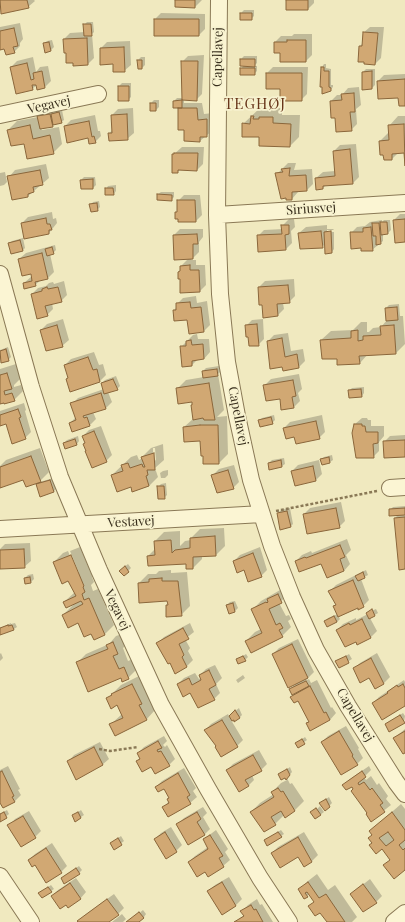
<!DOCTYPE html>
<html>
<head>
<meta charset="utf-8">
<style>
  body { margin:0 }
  canvas { display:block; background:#f0e9bf }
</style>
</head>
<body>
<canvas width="405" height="922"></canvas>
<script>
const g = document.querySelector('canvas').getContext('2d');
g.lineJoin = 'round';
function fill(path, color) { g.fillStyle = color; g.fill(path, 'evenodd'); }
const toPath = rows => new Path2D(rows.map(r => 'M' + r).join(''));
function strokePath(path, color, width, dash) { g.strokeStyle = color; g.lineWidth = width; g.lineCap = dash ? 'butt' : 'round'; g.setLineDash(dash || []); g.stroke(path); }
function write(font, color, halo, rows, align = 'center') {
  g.font = font + ' "Playfair Display",serif'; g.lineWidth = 3.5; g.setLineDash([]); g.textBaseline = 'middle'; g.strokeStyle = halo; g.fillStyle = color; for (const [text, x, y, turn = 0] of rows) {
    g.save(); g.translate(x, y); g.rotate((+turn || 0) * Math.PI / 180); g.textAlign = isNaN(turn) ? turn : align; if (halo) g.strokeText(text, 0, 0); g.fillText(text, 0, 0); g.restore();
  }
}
fill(toPath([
  [0,0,34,0,35,1,28,7,2,12],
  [176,0,202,0,195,7],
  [287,0,314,0,314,3,308,9,287,9],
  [244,10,254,10,254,16,251,19,241,13],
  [161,13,205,14,205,29,199,35,155,19],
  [87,22,93,22,94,32,92,34,94,58,88,64,64,39,70,33,85,32,84,25],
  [20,23,23,39,20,43,20,46,14,52,5,48,0,49,0,27],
  [370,27,384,27,381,58,375,64,365,61,360,46,363,43,363,33],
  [294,34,312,34,312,55,306,61,281,52,275,42,281,36,292,36],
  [52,40,54,47,51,50,46,51,44,44,47,41],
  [130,41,131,65,124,71,114,63,101,48,107,42],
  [204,55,202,94,196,100,184,100,184,103,202,103,204,114,213,113,213,130,200,141,185,129,179,109,174,101,177,98,182,98,182,62,188,56],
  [244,56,257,56,257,63,254,66,257,66,257,71,254,74,241,69,244,65,241,59],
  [33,57,36,72,40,67,48,66,51,81,45,87,37,85,32,89,11,67,17,61],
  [141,57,145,57,145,65,142,68,138,60],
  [324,64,326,64,326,68,331,69,331,85,333,85,333,87,330,90,323,92,322,67],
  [273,67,308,67,307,94,301,100,281,88,267,73],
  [366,69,375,69,375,85,372,88,363,89,363,72],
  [405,74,405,105,399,97,378,81,384,75],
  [122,83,131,83,131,97,128,100,119,86],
  [359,87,361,105,356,109,357,124,351,130,335,117,331,101,337,95,342,95,348,88],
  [154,100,159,100,159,107,156,110,151,110,151,103],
  [261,107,262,107,262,110,267,110,269,108,282,108,282,115,300,115,299,137,290,146,260,136,243,124],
  [133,108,134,133,127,139,109,134,112,130,112,115,118,109],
  [62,110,64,120,61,122,41,128,42,130,59,127,62,144,53,153,25,143,8,130,17,121,38,117,41,114,53,112,53,113,55,111],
  [95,115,98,131,100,131,101,136,95,142,89,137,65,126,71,120],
  [398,116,405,116,405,152,398,153,392,159,384,154,380,141,389,132,389,126],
  [356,144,359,177,353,183,326,185,323,188,316,178,323,172,335,171,334,151,340,145],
  [182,147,204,147,203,164,197,170,180,170,177,172,173,155],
  [288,163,296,163,294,170,312,169,313,184,307,190,298,191,298,192,292,199,277,174],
  [46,164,49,178,28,196,9,177,15,170],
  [5,172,7,182,4,185,0,186,0,173],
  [84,177,95,177,96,185,93,188,81,180],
  [116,185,116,191,114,194,106,189,108,186],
  [161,192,174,192,174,197,171,200,158,194],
  [184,195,200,195,202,215,196,221,179,218,176,213,178,210,178,201],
  [99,201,100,207,97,210,91,205,93,202],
  [52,212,53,219,56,218,57,223,49,233,22,223,28,217],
  [400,214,405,214,405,241,394,220],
  [289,219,294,219,295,227,291,231,292,243,286,249,258,236,264,230,283,229,282,226],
  [382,220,382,222,384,220,390,220,391,230,388,233,383,234,383,241,372,250,362,247,351,233,357,227,365,226,370,222],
  [327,225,327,229,333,229,334,230,327,230,327,232,334,232,334,249,332,252,326,243,322,247,299,233,306,227],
  [180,229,203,229,203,237,199,242,199,252,191,260,196,260,196,265,205,265,206,285,200,291,181,270,181,266,189,258,174,235],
  [23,238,25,248,22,251,9,244,12,241],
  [55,245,56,250,53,253,50,254,54,272,48,278,41,280,35,285,24,283,32,276,31,272,19,259,26,253],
  [294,279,295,296,289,302,283,303,284,309,277,316,263,304,259,287,265,281],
  [64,281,67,295,61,301,52,303,53,309,47,315,32,294,38,288,46,286,49,283,53,282,54,284],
  [196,296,197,303,207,301,210,325,203,332,188,319,174,310,177,307,177,304,183,298],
  [399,304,400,316,403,316,405,344,396,353,368,354,360,363,338,358,321,340,331,331,353,330,361,322,367,322,367,332,369,332,373,328,381,327,387,320,386,308,389,305],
  [63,319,69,340,62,346,41,330,47,324],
  [263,319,264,339,258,345,249,335,246,326,252,320],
  [288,333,291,351,303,349,305,361,299,367,284,370,268,341,274,335],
  [197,334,198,339,209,339,210,352,204,359,198,359,192,365,181,347,193,335],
  [8,347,11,357,8,360,1,362,0,350],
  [94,352,99,365,103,364,106,375,100,381,70,390,69,377,65,365,71,359],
  [16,364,20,379,14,385,14,387,21,385,23,391,14,400,0,403,0,369],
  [219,366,220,372,218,374,224,410,217,417,227,416,228,454,219,463,201,440,184,427,194,418,193,400,177,389,186,380,204,377,203,371,206,368],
  [299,374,302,389,298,393,300,401,294,407,265,385,271,379],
  [116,376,120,386,117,389,108,392,112,402,106,408,93,412,96,419,90,425,70,423,76,417,72,404,78,398,104,389,102,383,105,380],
  [364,387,364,393,362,396,349,391,352,388],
  [24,403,26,410,25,411,31,432,25,438,6,423,0,425,0,411],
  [274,415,275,420,272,423,259,421,262,418],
  [322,415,325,432,319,438,295,435,284,428,290,422],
  [362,418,367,418,368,420,371,420,371,426,384,426,384,436,379,442,379,451,373,457,355,424],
  [101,426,112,455,106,461,86,443,83,436,89,430],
  [405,435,405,456,384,442,390,436],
  [78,436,79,441,77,444,64,443,67,440],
  [163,444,164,460,155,468,158,477,149,486,133,491,131,486,112,475,131,457,137,455,139,460,143,458,142,457,151,448],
  [153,448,155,448,156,461,153,456],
  [40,448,49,472,40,481,24,479,0,487,0,466,6,460],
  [332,455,333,460,330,462,322,459,324,457],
  [284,458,285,464,282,466,269,463,272,460],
  [319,460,322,474,316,480,295,485,292,471,298,465],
  [234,465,239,482,233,488,213,475,219,469],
  [168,470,168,475,165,478,161,478,160,473,163,471],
  [53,478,57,488,54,491,38,485,40,482],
  [166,483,167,495,164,498,158,487,161,484],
  [341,502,345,521,339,527,304,514,310,508],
  [405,506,405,568,395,518,399,514,390,510,393,507],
  [290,508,293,524,290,527,278,513,281,510],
  [224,528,225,546,216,555,202,556,202,559,193,568,187,563,148,556,155,549,155,541,164,532,180,531,180,546,185,541,191,540,191,538,200,529],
  [347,539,351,550,346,555,350,564,344,571,322,562,296,561,302,555,311,551,312,553],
  [30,543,31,561,24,567,0,568,0,549,5,544],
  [80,547,92,576,92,577,94,582,91,585,93,591,98,589,114,625,105,634,94,638,92,633,78,622,63,615,75,603,64,602,75,592,69,580,54,562,63,553,68,551,77,573,79,573,70,551],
  [260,547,267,570,261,576,234,561,240,555],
  [128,564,131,568,124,575,123,568],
  [171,570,171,573,187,572,190,606,181,615,167,605,169,604,168,600,139,583,148,574,156,574,159,571],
  [366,570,368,575,361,579,369,600,363,606,358,607,338,616,340,619,337,622,326,621,328,618,338,614,334,606,337,604,330,591,336,585],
  [33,574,34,579,31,582,26,583,25,578,28,575],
  [287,586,290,593,279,603,286,616,289,615,291,619,288,621,291,627,282,636,246,641,255,632,261,629,252,610,261,601],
  [235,601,238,608,235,611,230,612,227,605,230,602],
  [376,609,378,613,370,618,377,631,371,637,357,643,356,641,337,630,343,624,356,618,356,620,368,614,367,613,369,611,369,612],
  [11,623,11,624,15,623,17,627,14,629,0,634,0,628],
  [190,623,194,632,185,639,190,648,188,651,193,660,187,666,176,672,158,643,164,637],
  [122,634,127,644,123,648,128,661,133,659,137,669,128,678,121,677,77,663,86,654,109,644,116,636],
  [298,639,314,672,305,681,309,679,311,683,317,680,331,708,332,707,336,713,330,720,307,724,310,721,298,700,292,697,297,692,290,689,296,684,273,654,279,648],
  [1,653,3,658,0,661,0,654],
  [377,653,390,677,384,683,376,687,370,676,354,669,360,663],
  [246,654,248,657,245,660,237,660],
  [349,654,352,659,339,667,336,662],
  [215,665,222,678,216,684,220,693,214,699,191,692,178,684,184,678,195,673,199,679,202,678,200,675,206,669],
  [141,675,155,710,146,720,110,725,122,714,117,704,107,699,121,685],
  [243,675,245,678,238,683,236,680],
  [404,680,405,682,405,705,373,703,379,697],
  [239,708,242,715,240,717,231,720,243,740,237,746,217,746,205,730,211,724,228,714,229,716],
  [403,713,405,716,404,722,389,722],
  [346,726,359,748,358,749,363,758,357,764,322,742,328,736],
  [405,729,405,752,394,738],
  [164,736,167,741,163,745,165,747,167,745,175,759,169,765,151,766,137,761,140,758,138,753,144,747],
  [305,737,307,740,299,746,297,743],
  [100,742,109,759,102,765,68,762,74,755],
  [259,750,267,764,261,770,252,775,254,780,248,786,227,770,233,764],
  [8,766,20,789,18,790,21,795,15,801,3,807,0,802,0,770],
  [369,766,371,770,364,777,366,780,371,776,377,785,379,783,388,796,386,799,391,805,372,820,352,786,344,785,350,779],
  [290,767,292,772,287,778,290,784,292,783,304,801,295,810,284,815,275,824,251,812,260,803,274,794,272,792,281,783,287,780,286,777,279,775],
  [184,768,196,788,193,791,197,797,190,803,168,816,164,807,169,801,170,798,165,788,156,787,162,781],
  [329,797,332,803,329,806,323,801],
  [401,804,405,809,405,869,385,865,391,859,383,848,373,843,373,835,370,831],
  [320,806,324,812,316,818,314,812],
  [203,807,207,813,203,817,210,829,204,835,178,824,184,818],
  [7,810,9,814,0,821,0,814],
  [81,810,84,815,81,817,73,816],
  [29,811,41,831,35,837,9,826,15,819],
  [171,827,182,845,176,851,155,839,161,833],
  [216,830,228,849,225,852,230,860,223,866,206,870,189,862,195,856,208,847,204,839],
  [281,830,284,834,281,836,265,840],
  [304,832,318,855,312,861,304,865,298,856,272,853,278,847],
  [121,836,124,841,114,849,111,843],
  [52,843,67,866,61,872,35,864,29,860,35,854],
  [79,866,82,870,79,873,62,878],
  [317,874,328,890,335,885,357,917,352,922,328,922,310,894,307,896,299,890,308,881],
  [229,877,242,899,236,905,222,914,208,891,215,885],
  [76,878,86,892,80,899,66,903,52,896,58,890],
  [370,879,382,896,376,902,351,894],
  [51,885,54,889,51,891,40,893],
  [114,894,124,908,118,914,107,922,79,922,79,921,85,915],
  [257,899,260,905,262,904,273,922,235,922,244,915,242,911,248,905],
  [143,910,146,914,144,917,137,922,128,922],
  [122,914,126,919,123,922,112,922]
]), '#0003');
const building = toPath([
  [0,0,27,0,29,8,1,14,0,0],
  [175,0,195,0,195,8,175,7,175,0],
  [286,0,308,0,308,10,286,10,286,0],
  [240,13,252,13,252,20,240,20,240,13],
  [154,19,199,19,199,36,154,36,154,19],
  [83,24,91,24,92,36,84,36,83,24],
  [14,28,18,46,13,47,15,53,6,55,4,49,0,50,0,31,14,28],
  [363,32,378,33,375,65,364,64,364,62,358,62,359,46,362,46,363,32],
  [87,38,88,65,73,66,73,63,66,63,66,53,64,53,63,39,87,38],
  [287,40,306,40,306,62,280,62,280,53,274,53,274,42,287,42,287,40],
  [49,42,51,51,45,53,43,43,49,42],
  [124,47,125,72,113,72,113,64,100,65,100,48,124,47],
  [240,59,255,59,255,67,240,66,240,59],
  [137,60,142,60,142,69,138,69,137,60],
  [181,61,198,61,197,101,182,100,181,61],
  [27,63,31,80,34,79,33,73,42,71,45,88,37,90,36,85,32,85,33,90,16,94,10,67,27,63],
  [321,67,324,67,324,71,329,71,329,87,331,88,331,91,322,94,322,87,320,87,321,67],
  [240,68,255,68,255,75,240,75,240,68],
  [372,71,372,89,362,90,362,72,372,71],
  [266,73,302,73,302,101,280,101,280,89,266,89,266,73],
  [405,79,405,106,399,106,398,98,378,99,377,81,405,79],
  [118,86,129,86,129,101,118,101,118,86],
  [354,93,355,112,350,112,352,131,336,132,335,118,331,118,330,101,342,100,341,94,354,93],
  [182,100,182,108,173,108,173,101,182,100],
  [150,103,156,103,156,111,150,111,150,103],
  [178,108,197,108,198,120,207,119,207,137,200,137,200,142,184,141,184,130,178,130,178,108],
  [59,112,62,123,53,125,51,114,59,112],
  [50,114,53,127,40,129,37,116,50,114],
  [127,114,128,140,109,141,108,133,112,133,111,115,127,114],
  [251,116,254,116,253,119,259,119,259,117,273,117,273,123,291,124,290,147,259,146,259,137,242,137,242,123,250,124,251,116],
  [89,121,92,137,94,136,96,143,89,144,88,138,67,143,64,126,89,121],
  [404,124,405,166,404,153,392,154,392,160,384,160,383,155,380,155,379,141,389,140,388,125,404,124],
  [30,125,33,139,50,135,54,154,27,159,24,144,11,146,7,130,30,125],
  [350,149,353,184,323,186,323,189,316,190,315,178,335,176,333,151,350,149],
  [174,153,198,153,197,171,178,170,178,173,172,173,172,154,174,154,174,153],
  [290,168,289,176,306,175,307,191,292,192,292,200,286,200,286,198,281,199,275,173,283,172,281,169,290,168],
  [40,170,43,185,33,187,34,192,28,194,28,197,12,200,7,176,40,170],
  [93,179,93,189,81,189,80,180,93,179],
  [105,188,113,188,114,195,105,195,105,188],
  [157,194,172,195,172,201,157,200,157,194],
  [177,200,195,200,196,222,178,222,178,219,175,219,175,212,177,212,177,200],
  [97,203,98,211,91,212,89,204,97,203],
  [46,218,47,224,50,224,52,230,49,230,49,234,24,239,21,223,46,218],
  [405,219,405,242,395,243,393,220,405,219],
  [380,222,387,222,388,234,381,235,380,222],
  [372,223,379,223,381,244,376,245,376,236,373,236,372,223],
  [281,225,289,225,289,234,285,235,286,250,258,252,257,235,282,234,281,225],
  [371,227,373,251,361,251,361,248,351,249,350,232,363,232,363,228,371,227],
  [321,231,323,248,300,249,298,233,321,231],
  [331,231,332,253,325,254,324,232,331,231],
  [197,234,198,244,193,244,193,259,174,260,173,235,197,234],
  [20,240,23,251,11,254,8,243,20,240],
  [52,247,54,254,47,256,45,249,52,247],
  [42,253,48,279,35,282,36,286,24,289,23,283,32,281,31,274,22,276,18,259,42,253],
  [190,265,190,270,199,270,200,292,180,293,180,279,178,279,178,272,180,271,180,266,190,265],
  [288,285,290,303,277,304,278,316,263,318,262,305,259,305,258,287,288,285],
  [47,287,48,289,58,287,62,302,45,306,48,316,37,319,31,294,42,291,42,289,47,287],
  [190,302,191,308,201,307,204,332,189,334,187,320,174,321,173,310,176,310,176,303,190,302],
  [397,307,398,320,386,321,385,308,397,307],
  [257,324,259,346,249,346,248,337,246,337,245,325,257,324],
  [57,325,63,347,46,351,40,330,57,325],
  [394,325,396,354,359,356,360,364,337,365,337,359,322,359,320,340,351,338,351,331,358,330,358,341,363,340,363,336,381,335,380,326,394,325],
  [282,338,285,357,297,354,299,368,283,371,282,367,270,369,267,341,282,338],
  [191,340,192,345,203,344,204,359,192,361,192,366,182,367,180,346,186,346,186,341,191,340],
  [6,349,9,361,1,363,0,351,6,349],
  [88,357,93,370,97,369,100,382,70,392,66,379,68,378,64,365,88,357],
  [217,369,218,376,203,378,202,371,217,369],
  [7,373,12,389,4,391,5,395,12,393,15,401,4,404,4,403,0,404,0,375,7,373],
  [113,379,118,390,104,394,101,383,113,379],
  [293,380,296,396,292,397,294,408,281,410,280,399,266,401,263,385,293,380],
  [209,383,215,420,204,420,203,418,193,420,191,405,192,405,192,402,178,404,176,388,209,383],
  [361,389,362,397,349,398,348,390,361,389],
  [101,393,106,409,83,416,84,418,87,417,90,426,72,432,69,423,76,420,70,403,101,393],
  [18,409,21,417,19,418,26,439,12,444,6,424,0,426,0,415,18,409],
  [271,417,273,424,260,427,258,420,271,417],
  [316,421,320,439,296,444,294,437,286,439,283,428,316,421],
  [354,424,362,424,362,426,365,426,366,432,378,432,378,443,373,444,374,458,356,458,352,433,354,424],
  [200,425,218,425,219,464,203,464,203,456,201,456,200,441,184,442,183,427,200,425],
  [94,431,107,462,92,468,85,451,86,451,83,444,85,443,82,436,94,431],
  [75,439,77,445,65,449,63,443,75,439],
  [405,440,405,457,384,458,383,441,405,440],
  [154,453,155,470,147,470,148,475,146,476,149,486,132,492,131,487,117,492,111,475,123,471,121,465,128,463,130,468,142,464,143,467,145,467,141,457,154,453],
  [31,456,41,482,26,487,23,480,0,488,0,467,31,456],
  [329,457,330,463,322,465,320,459,329,457],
  [281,460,282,467,269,470,268,463,281,460],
  [313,466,316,481,295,486,291,471,313,466],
  [228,470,234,489,217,493,211,475,228,470],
  [50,480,54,492,40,497,36,484,50,480],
  [157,486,164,486,165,499,158,499,157,486],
  [336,508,340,528,307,534,303,514,336,508],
  [405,508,405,515,389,516,389,509,405,508],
  [287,511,291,527,280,530,277,513,287,511],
  [405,517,405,569,399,570,394,518,405,517],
  [215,536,216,556,193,557,193,569,186,569,186,564,148,566,147,556,155,555,154,541,171,540,172,553,175,550,190,548,190,538,215,536],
  [340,545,345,557,340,559,344,571,327,578,321,564,299,572,295,561,305,557,306,558,340,545],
  [24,549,25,568,0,569,0,550,24,549],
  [253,553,262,577,248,582,244,570,237,573,233,561,253,553],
  [71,555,84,586,83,587,85,592,82,594,84,600,89,598,105,635,94,640,91,634,84,637,78,623,68,628,62,615,83,604,81,601,66,608,63,602,76,596,68,581,62,584,53,562,71,555],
  [125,566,129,572,124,576,119,571,125,566],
  [363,572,365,578,358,581,355,576,363,572],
  [30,577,31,583,25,584,24,578,30,577],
  [162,578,162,581,178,581,182,616,166,617,166,605,168,605,167,601,139,603,138,583,149,582,149,579,162,578],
  [353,580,364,607,358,610,358,608,338,617,333,606,336,605,328,591,353,580],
  [278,594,282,603,269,609,276,625,280,623,283,628,279,630,283,637,251,653,245,641,262,633,251,609,266,602,267,603,268,602,267,599,278,594],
  [233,603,235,612,229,614,226,605,233,603],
  [372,609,375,616,369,619,366,613,372,609],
  [334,616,337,622,327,627,324,621,334,616],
  [362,619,371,638,357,645,356,642,345,647,336,630,349,623,350,625,362,619],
  [8,625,8,626,12,625,14,630,0,635,0,628,8,625],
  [183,628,189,639,179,644,184,655,182,657,187,667,175,674,170,663,168,664,156,643,183,628],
  [113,642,118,654,113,656,119,669,124,667,129,679,122,682,121,678,88,692,76,662,108,649,106,645,113,642],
  [292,644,308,678,288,688,272,654,292,644],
  [243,656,246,661,238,664,236,659,243,656],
  [346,656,349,663,339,668,335,661,346,656],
  [371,658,384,684,375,689,369,678,360,683,353,668,371,658],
  [209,670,216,685,209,689,215,700,198,708,190,693,183,697,177,684,189,678,192,685,201,680,199,675,209,670],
  [306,681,309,686,292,695,289,689,306,681],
  [132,684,142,704,139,705,147,720,115,736,109,724,123,718,117,705,111,709,106,698,112,695,111,694,132,684],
  [403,684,405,688,405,706,382,720,372,703,388,693,387,692,397,685,398,687,403,684],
  [310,686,324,713,326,712,330,720,310,731,306,723,309,722,298,701,294,703,290,697,310,686],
  [235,710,240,718,234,722,234,720,232,721,229,716,235,710],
  [400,715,405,723,389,732,385,724,400,715],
  [222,720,238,747,221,757,215,747,216,746,204,730,222,720],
  [339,731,353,755,352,756,358,765,341,775,321,742,339,731],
  [405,731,405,753,403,754,393,738,405,731],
  [302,739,305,744,298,748,295,743,302,739],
  [158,741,162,748,157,750,158,752,161,751,170,766,155,774,151,767,142,772,136,761,140,759,137,753,158,741],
  [94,747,103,765,76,780,67,761,94,747],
  [253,755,262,771,245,780,249,786,239,792,226,770,253,755],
  [287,769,290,775,286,780,285,778,281,780,278,774,287,769],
  [2,771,14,796,12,797,15,802,3,808,0,803,0,772,2,771],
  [362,771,366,777,358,783,359,785,364,782,370,790,372,788,383,803,380,805,385,812,371,822,366,814,367,813,351,791,353,789,352,787,346,790,342,785,362,771],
  [178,773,190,795,187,797,191,804,168,817,162,807,169,803,167,799,169,798,164,789,158,792,155,787,178,773],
  [278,788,281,792,283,791,295,811,285,818,281,811,271,817,276,825,264,832,250,812,274,797,271,792,278,788],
  [326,799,330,807,325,811,319,803,326,799],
  [316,808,321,815,315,819,310,812,316,808],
  [4,812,7,818,0,822,0,814,4,812],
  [78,812,81,818,75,822,72,815,78,812],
  [197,812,201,819,197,822,205,835,188,845,176,824,197,812],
  [392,812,405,830,405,840,399,845,403,850,405,848,405,870,394,879,383,865,390,860,382,849,376,854,369,845,372,843,368,838,372,835,369,831,392,812],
  [388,832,394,840,386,846,379,838,388,832],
  [23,816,36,838,21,847,7,825,23,816],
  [165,832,177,852,166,859,154,839,165,832],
  [278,832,282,837,267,846,264,840,278,832],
  [210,835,223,856,219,858,224,867,208,877,205,872,197,877,188,862,208,849,203,839,210,835],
  [298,837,312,862,304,867,298,857,280,868,271,853,298,837],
  [118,838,122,845,114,850,110,843,118,838],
  [46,848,62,873,46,883,35,865,32,867,28,860,46,848],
  [76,868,80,874,64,884,61,878,76,868],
  [222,882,236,906,222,915,207,891,222,882],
  [308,882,319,898,326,894,345,922,327,922,320,913,315,916,308,906,314,902,307,892,305,893,308,897,304,899,298,889,308,882],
  [70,883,81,899,68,908,66,905,60,909,51,896,70,883],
  [363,884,377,903,363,912,350,894,363,884],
  [48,887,52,892,42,898,38,893,48,887],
  [107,899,119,915,109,922,78,922,77,921,107,899],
  [251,905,254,910,256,909,263,922,234,922,244,916,240,911,251,905],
  [139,912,144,918,139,922,126,922,139,912]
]);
fill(building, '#d1a873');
strokePath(building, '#8a663b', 1);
const minor = toPath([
  [219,0,217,215,220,294,227,362,237,416,251,480,272,546,292,597,316,650,348,706,396,782,405,794],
  [0,115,98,94],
  [217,215,405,203],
  [0,274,31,387,60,477,99,570,161,705,208,789,260,878,289,922],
  [390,488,405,487],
  [0,529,262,514],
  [0,876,31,922],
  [394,922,405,913]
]);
strokePath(minor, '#8a7956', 18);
strokePath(toPath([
  [276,511,377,491],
  [99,749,110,751,138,747]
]), '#8a7956', 2.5, [3, 2]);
strokePath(minor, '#fbf5d3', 16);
write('13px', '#382e1c', '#f7f2cf', [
  ["Capellavej",218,57,-89],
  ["Vegavej",49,105,-12],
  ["Siriusvej",311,209,-4],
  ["Capellavej",238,416,79],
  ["Vestavej",131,522,-3],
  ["Vegavej",117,610,65],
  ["Capellavej",355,715,59]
]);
g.letterSpacing = '1px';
write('15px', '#673519', '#f7f2cf', [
  ["TEGHØJ",255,104]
]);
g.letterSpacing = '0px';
</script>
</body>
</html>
